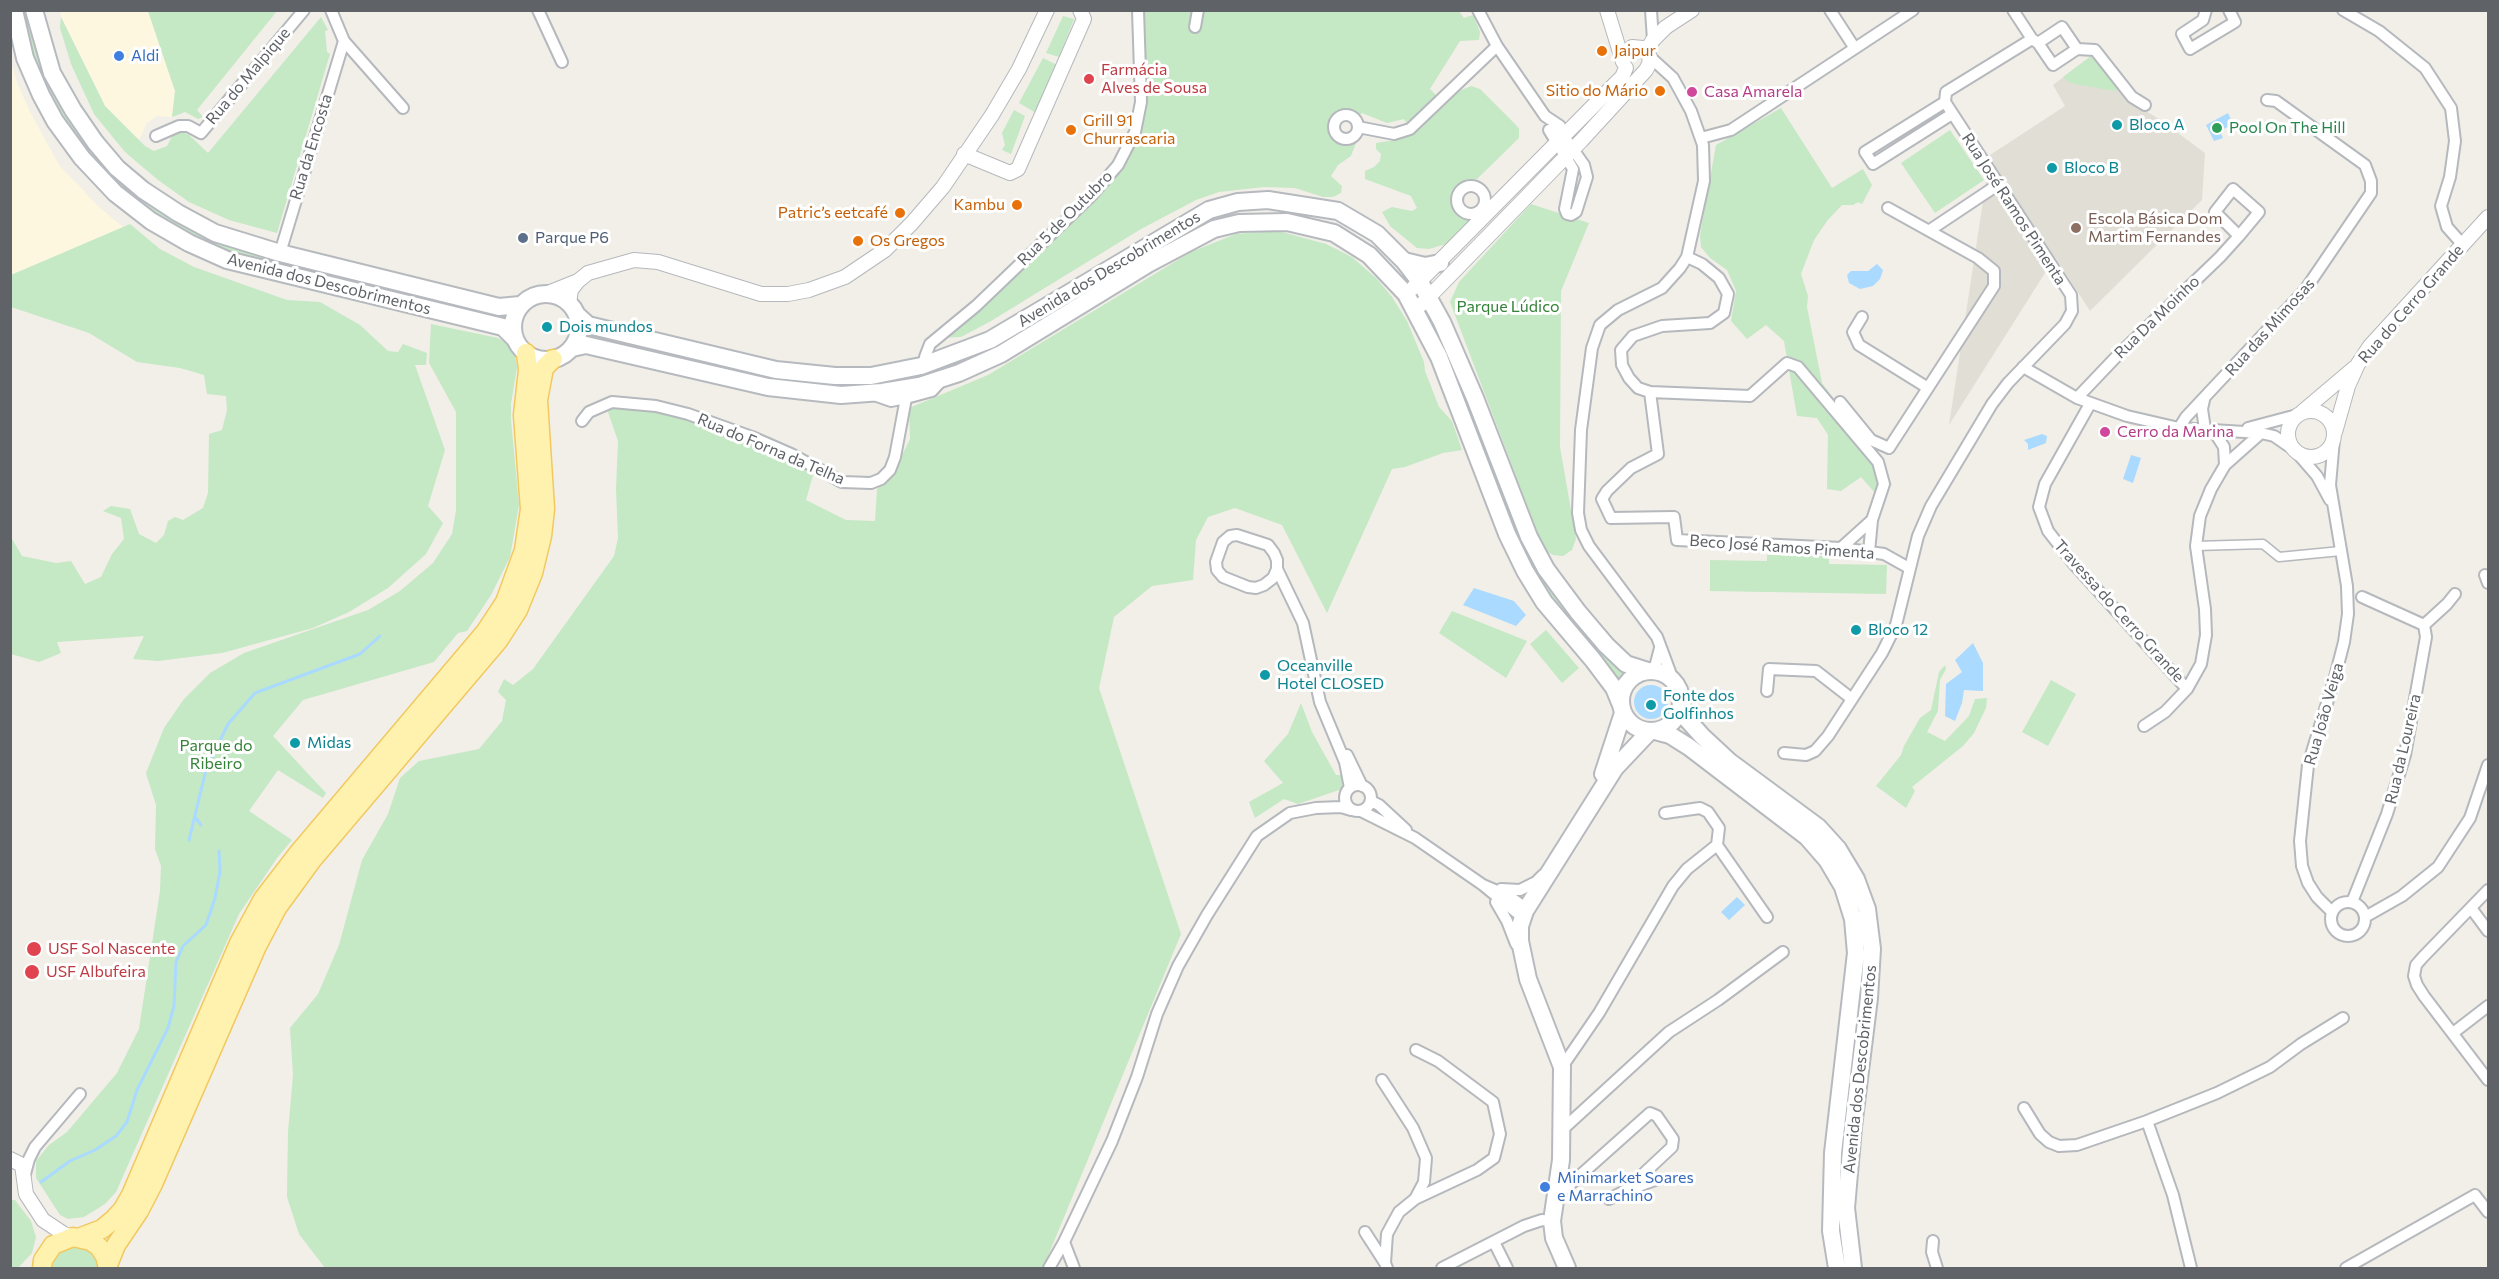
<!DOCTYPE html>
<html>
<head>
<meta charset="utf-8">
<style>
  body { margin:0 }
  #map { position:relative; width:2499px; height:1279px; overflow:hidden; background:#f1efe8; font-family:Commissioner,sans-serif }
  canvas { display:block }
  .frame { position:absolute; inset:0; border:12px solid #5f6368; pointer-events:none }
</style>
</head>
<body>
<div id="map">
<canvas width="2499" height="1279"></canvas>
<div class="frame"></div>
</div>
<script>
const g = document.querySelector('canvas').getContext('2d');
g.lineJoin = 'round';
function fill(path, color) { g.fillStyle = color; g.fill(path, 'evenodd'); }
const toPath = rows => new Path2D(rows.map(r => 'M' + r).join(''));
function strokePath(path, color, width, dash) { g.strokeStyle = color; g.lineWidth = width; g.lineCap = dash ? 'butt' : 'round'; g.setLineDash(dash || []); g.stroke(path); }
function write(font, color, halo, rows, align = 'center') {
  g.font = font + ' Commissioner,sans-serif'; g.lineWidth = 6; g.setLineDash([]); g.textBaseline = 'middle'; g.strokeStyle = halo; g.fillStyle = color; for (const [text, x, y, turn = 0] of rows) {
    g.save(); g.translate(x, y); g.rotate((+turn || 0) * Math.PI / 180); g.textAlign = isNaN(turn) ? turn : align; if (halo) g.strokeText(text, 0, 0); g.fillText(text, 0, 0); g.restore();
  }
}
fill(toPath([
  [60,11,148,11,175,91,172,117,157,116,147,123,139,140,105,106,61,17],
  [10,59,18,85,30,112,59,165,98,206,124,228,10,275]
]), '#fef7e0');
fill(toPath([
  [2091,56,2128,100,2159,119,2205,153,2202,200,2090,311,2055,257,1949,425,1990,155,2065,106,2053,85]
]), '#e1ded6');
fill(toPath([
  [1458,10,1464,18,1473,15,1480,32,1479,40,1460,41,1430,89,1437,96,1408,126,1404,119,1387,123,1362,113,1358,116,1341,111,1333,116,1329,125,1335,138,1343,142,1356,143,1351,156,1338,165,1331,176,1342,186,1341,193,1333,197,1323,197,1295,188,1264,187,1219,192,1196,200,1141,229,991,321,961,337,940,338,1102,193,1136,141,1142,11],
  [20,11,26,11,40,62,64,114,100,162,155,208,184,225,228,246,255,254,510,315,508,322,254,261,205,244,150,213,112,181,59,117,33,63],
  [148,11,148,10,277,11,197,110,203,117,198,119,185,112,172,117,175,91],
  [1063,16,1074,19,1059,57,1046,53],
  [61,17,105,106,145,146,154,151,167,146,172,136,179,132,188,134,208,153,321,17,328,30,325,31,327,52,330,54,277,233,229,220,189,202,158,180,125,152,94,114,71,64,60,28],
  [2091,56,2119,89,2114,91,2070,83,2063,77],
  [1043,58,1057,65,1036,113,1019,103],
  [1471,86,1480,89,1516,125,1519,129,1519,138,1475,181,1464,183,1454,191,1455,208,1471,219,1446,244,1429,249,1417,248,1390,226,1382,212,1392,207,1412,211,1417,208,1411,196,1365,179,1365,171,1374,167,1380,161,1381,154,1376,149,1376,143,1395,140,1412,135,1459,91],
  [1781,108,1832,188,1863,169,1872,185,1862,204,1858,202,1853,205,1842,205,1827,221,1814,240,1801,274,1808,296,1807,307,1822,383,1876,454,1892,485,1876,494,1861,477,1841,491,1827,489,1828,435,1817,418,1797,416,1784,341,1766,325,1747,339,1731,321,1736,291,1727,270,1710,258,1701,247,1700,235,1716,145],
  [1014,110,1025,116,1011,154,1002,150,1005,145,1002,133],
  [1950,130,1984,180,1935,213,1901,163],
  [1531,204,1589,223,1561,291,1560,447,1576,539,1572,550,1563,556,1553,555,1544,550,1450,302,1459,282],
  [130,224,160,249,194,267,287,300,320,302,360,325,388,351,398,352,403,344,427,353,426,365,415,365,445,450,428,506,443,523,426,554,388,588,349,612,313,628,222,653,158,661,133,659,144,636,57,642,61,653,39,662,11,654,11,537,22,556,56,563,71,561,85,584,101,577,112,554,124,539,121,518,103,511,111,506,130,509,139,534,156,543,164,535,168,521,175,517,183,520,203,508,208,493,209,434,222,430,227,410,226,396,207,394,204,375,180,368,137,362,89,333,11,307,11,275],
  [1259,232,1282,232,1326,244,1352,257,1377,279,1392,297,1407,321,1424,362,1425,371,1439,407,1452,421,1462,450,1443,453,1405,467,1392,469,1327,613,1282,525,1235,508,1208,517,1196,540,1193,580,1152,586,1114,617,1099,688,1181,934,1043,1268,325,1268,299,1234,287,1197,288,1132,293,1075,290,1028,318,994,339,945,362,860,388,814,400,778,419,761,479,749,502,721,506,700,498,692,504,679,513,685,533,669,614,556,618,538,616,489,618,441,608,412,612,402,688,414,815,468,806,500,846,520,875,521,877,489,893,474,910,439,909,408,988,375,1191,252,1236,234],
  [1426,307,1439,329,1531,557,1554,594,1586,633,1625,673,1616,682,1549,599,1519,549,1428,321],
  [431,324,498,338,510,345,514,350,517,367,511,404,511,420,519,505,510,557,491,595,467,631,458,633,434,662,303,700,273,736,326,793,323,798,278,770,249,811,292,840,277,858,239,914,116,1192,105,1204,84,1217,68,1219,60,1215,36,1178,36,1161,49,1145,67,1132,117,1073,139,1029,160,891,161,866,155,849,156,805,146,773,164,728,184,699,210,673,244,653,368,610,400,591,433,563,452,534,456,510,456,412,429,363],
  [1767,555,1829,556,1829,564,1887,565,1886,594,1710,591,1710,560,1767,561],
  [1452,611,1527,641,1506,678,1439,633],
  [1546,630,1579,668,1562,683,1530,644],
  [1945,665,1946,669,1940,680,1938,711,1927,732,1945,741,1969,716,1975,699,1987,698,1986,708,1974,733,1963,746,1912,787,1915,791,1906,808,1876,786,1901,755,1904,746,1920,718,1931,710,1939,672],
  [2051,680,2076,694,2048,746,2022,732],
  [1301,703,1312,732,1336,775,1344,775,1342,789,1298,804,1284,799,1255,818,1249,802,1283,783,1264,761,1288,734],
  [11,1200,15,1200,31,1221,36,1237,32,1253,18,1268,11,1268],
  [71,1246,82,1246,90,1251,95,1256,99,1268,52,1268,56,1255]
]), '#c5e8c5');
fill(toPath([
  [2228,113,2233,124,2220,131,2223,138,2214,141,2206,125],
  [1877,264,1883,270,1880,279,1873,286,1860,289,1849,283,1847,275,1851,271,1868,271],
  [2042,434,2047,436,2046,443,2028,450,2028,444,2024,440],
  [2131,455,2141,458,2133,483,2123,479],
  [1474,588,1514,601,1526,615,1516,626,1463,605],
  [1973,643,1983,663,1983,691,1964,690,1962,703,1955,721,1945,716,1946,684,1962,672,1955,660],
  '1634 702a17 17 0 1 1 34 0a17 17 0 1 1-34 0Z',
  [1737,897,1745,905,1729,920,1721,912]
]), '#aadaff');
strokePath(toPath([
  [195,817,201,825],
  [189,840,206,770,228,724,255,693,360,654,380,636],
  [41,1182,70,1161,95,1150,116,1136,127,1122,137,1090,168,1028,174,1006,176,962,183,946,206,925,215,898,220,872,219,851]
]), '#aadaff', 3);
const pedestrian = toPath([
  [2196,546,2263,544,2279,557,2341,551]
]);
const minor = toPath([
  [331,10,344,41,403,108],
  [538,10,562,62],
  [1478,10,1497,46,1545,116,1560,126],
  [1651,10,1653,40],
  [1830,10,1854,47],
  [2206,10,2203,20,2182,34,2190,49,2235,22,2229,10],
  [2343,10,2379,31,2425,68,2451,108,2455,141,2450,177,2441,206,2447,227,2463,245],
  [1195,27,1198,10],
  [2032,39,2038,43,2053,65,2077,49,2062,27,2038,43],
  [2077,49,2095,50,2132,97,2145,105],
  [1650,57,1673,78,1691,111,1703,145,1704,181,1687,257,1680,268,1662,288,1618,310,1600,325,1592,348,1581,430,1578,513,1581,530,1589,546,1657,637,1673,680],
  [1945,102,1865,152,1873,164,1952,114],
  '1334 127a12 12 0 1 1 24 0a12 12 0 1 1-24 0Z',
  [1358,127,1394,134,1410,129,1497,46],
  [1549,130,1573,169,1565,209,1567,214,1571,215,1576,212,1587,177,1584,165,1555,124],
  [156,136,179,126,188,126,201,133,304,10],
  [1701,138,1731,130,1913,10],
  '1457 200a14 14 0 1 1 28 0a14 14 0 1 1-28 0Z',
  [1930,230,1999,184],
  [280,253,344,41],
  [1687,257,1702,264,1719,278,1728,294,1724,313,1710,323,1662,326,1633,336,1621,350,1622,365,1629,378,1638,388,1650,392,1750,396,1787,363,1798,367,1878,462,1884,484,1872,520,1841,548],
  [1862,317,1853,332,1859,345,1928,388],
  [925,357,930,344,976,306,1091,196,1118,165,1135,132,1141,102,1138,10],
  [2023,367,2077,398,2127,416,2179,428,2261,433,2274,436,2293,449],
  [1650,392,1658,454,1631,468,1607,491,1602,499,1611,518,1674,517,1677,540,1841,548,1884,554,1909,568],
  [874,395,891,401,906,398,932,391,942,380],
  [2077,398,2116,357,2220,257,2239,236,2259,212,2233,189,2215,212,2239,236],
  [2204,400,2202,409,2205,429],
  [1840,402,1871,440,1889,448,1994,286,1994,271,1978,258,1888,208],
  [2090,404,2045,484,2039,507,2048,531,2073,563,2187,689],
  [582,421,589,412,612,402,656,406,688,414,752,437,791,454,842,482,871,483,881,479,890,470,895,457,906,398],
  [2179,428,2186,417,2305,290,2371,193,2371,181,2365,165,2276,101,2267,100],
  [2248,428,2297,415],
  [2213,430,2224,447,2225,465],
  [2298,454,2317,476,2330,500],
  [1237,535,1268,545,1274,553,1277,560,1277,569,1273,578,1264,585,1256,588,1248,587,1223,577,1217,570,1216,562,1223,542,1230,536,1237,535],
  [1869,552,1872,520],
  [1277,569,1303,623,1320,702,1345,762,1350,788],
  [2485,575,2488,583],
  [2424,625,2447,604,2455,594],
  [1654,671,1660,648],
  [1767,691,1769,669,1816,671,1852,699],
  [2144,726,2165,712,2187,689,2201,664,2206,635,2205,609,2196,546,2200,516,2211,489,2225,465,2261,433],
  [1784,753,1806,755,1815,751,1828,736,1882,653,1896,625,1918,536,1931,506,1992,404,2008,383,2065,324,2072,311,2071,295,1945,102,1946,92,2032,39,2013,10],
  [1347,755,1362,786],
  '1345 798a13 13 0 1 1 26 0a13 13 0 1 1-26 0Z',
  [1371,801,1379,805,1406,830],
  [1361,811,1415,838,1483,885,1517,913,1525,911,1520,904,1509,896,1483,885],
  [1665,813,1700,808,1708,812,1719,828,1717,845],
  [1501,889,1520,890,1536,882,1543,875],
  [2488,890,2423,957,2416,965,2414,976,2417,985,2424,996,2488,1080],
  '2331 919a17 17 0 1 1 34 0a17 17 0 1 1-34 0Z',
  [1496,902,1507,921,1516,944],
  [2352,902,2387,814,2405,755,2426,637,2424,625,2362,597],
  [2471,908,2488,931],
  [2332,912,2317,897,2308,883,2302,866,2300,841,2308,765,2335,677,2344,642,2348,614,2347,586,2330,485,2334,439],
  [2365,917,2402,896,2438,867,2470,818,2488,765],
  [2453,1033,2488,1006],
  [1562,1067,1599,1013,1673,886,1687,869,1717,845,1767,917],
  [1382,1080,1413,1128,1426,1158,1424,1182,1415,1199],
  [2024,1108,2040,1134,2049,1142,2059,1146,2077,1145,2147,1121],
  [1562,1130,1669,1032,1718,1000,1783,952],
  [25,1174,29,1159,35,1147,80,1094],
  [1630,1189,1658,1179],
  [1557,1196,1650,1113,1657,1116,1673,1139,1672,1147,1625,1191,1609,1199],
  [1365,1232,1385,1263],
  [1933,1241,1932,1252,1937,1268],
  [1494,1242,1507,1268],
  [1049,1268,1064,1242],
  [1074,1268,1064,1242,1112,1141,1137,1077,1157,1014,1178,966,1207,915,1257,836,1290,813,1316,808,1341,807,1351,810],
  [1387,1268,1385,1263,1387,1234,1399,1212,1415,1199,1477,1170,1494,1158,1500,1134,1493,1102,1438,1061,1416,1050],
  [1442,1268,1524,1226,1542,1220,1552,1221],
  [2191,1268,2173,1195,2147,1121,2217,1093,2270,1067,2301,1044,2343,1018],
  [2346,1268,2475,1195,2488,1212]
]);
const tertiary = toPath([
  [1607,10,1623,62],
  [1646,51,1653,40,1666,27,1692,10],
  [964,154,1010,173,1018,169,1084,19,1080,10],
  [1413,288,1612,87,1622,77,1626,68],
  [548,293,578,281,588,273,634,260,658,262,761,294,788,294,809,290,845,277,885,250,912,223,943,187,992,115,1019,69,1047,10],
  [569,303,571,290,578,281],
  [1422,304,1581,141,1646,70,1649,64,1650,57,1643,48,1632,47,1626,52,1623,62],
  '2288 434a23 23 0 1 1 46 0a23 23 0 1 1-46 0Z',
  [2302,412,2354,368],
  [2335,432,2348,386,2358,364,2370,346,2488,217],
  [10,1159,22,1165,26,1194,43,1220,64,1234,73,1237]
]);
const secondary = toPath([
  [14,10,25,58,41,95,55,121,82,158,115,193,151,221,189,243,227,260,503,327,515,339],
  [34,10,52,73,73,110,95,142,117,168,143,190,178,213,215,233,280,253,499,307,520,305],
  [1404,261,1425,266,1440,263],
  '513 327a33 33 0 1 1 66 0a33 33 0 1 1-66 0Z',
  [577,315,588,325,776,370,835,376,871,376,921,366,990,340,1209,210,1238,202,1268,200,1338,211,1377,234,1404,261,1420,282,1442,322,1475,398,1529,537,1546,569,1578,612,1606,645,1626,664,1648,671],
  [572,348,586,345,768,387,841,395,882,392,919,386,959,373,1001,354,1148,264,1214,229,1239,223,1287,222,1334,233,1369,255,1406,294,1439,357,1507,534,1525,571,1544,602,1593,660,1614,688,1621,705],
  '1621 701a30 30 0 1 1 60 0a30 30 0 1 1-60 0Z',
  [1680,696,1685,717,1702,736,1730,762,1818,827,1838,849,1856,879,1867,909,1872,949,1869,998,1853,1127,1846,1208,1853,1268],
  [1655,731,1670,735,1689,747,1807,837,1827,860,1843,887,1853,919,1856,953,1833,1153,1831,1231,1837,1268],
  [1603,774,1623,713],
  [1567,1268,1554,1238,1552,1221,1561,1160,1562,1067,1528,979,1520,941,1520,926,1525,911,1615,768,1650,731]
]);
const primary = toPath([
  [81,1237,102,1229,113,1220,123,1209,131,1195,239,943,263,899,300,851,486,631,505,602,524,550,530,509,523,415,528,370,526,353],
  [108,1265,116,1245,139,1211,153,1184,257,946,277,908,312,860,498,641,518,610,533,573,542,536,545,509,538,400,544,368,553,359],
  [42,1268,43,1260,53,1245,73,1237,91,1241,99,1247,105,1256,108,1268]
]);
strokePath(pedestrian, '#b5b8bc', 11);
strokePath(minor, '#b5b8bc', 14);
strokePath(tertiary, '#b5b8bc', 16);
strokePath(secondary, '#b6babf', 20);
strokePath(primary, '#f2c960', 21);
strokePath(pedestrian, '#fff', 8);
strokePath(minor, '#fff', 10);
strokePath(tertiary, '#fff', 14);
strokePath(secondary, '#fff', 16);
strokePath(primary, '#fff2af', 18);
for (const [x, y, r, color] of [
  [1602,51,6,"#e8710a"],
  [119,56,6,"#3f7fe0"],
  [1089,79,6,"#e0444e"],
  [1660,91,6,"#e8710a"],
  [1692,92,6,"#d1479c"],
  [2117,125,6,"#0f9aa8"],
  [2217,128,6,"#2e9e5b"],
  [1071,130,6,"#e8710a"],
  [2052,168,6,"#0f9aa8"],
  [1017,205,6,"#e8710a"],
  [900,213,6,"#e8710a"],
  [2076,228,6,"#8d6e63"],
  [523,238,6,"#5c6f8a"],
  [858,241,6,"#e8710a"],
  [547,327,6,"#0f9aa8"],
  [2105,432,6,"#d1479c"],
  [1856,630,6,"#0f9aa8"],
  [1265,675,6,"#0f9aa8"],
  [1651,705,6,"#0f9aa8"],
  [295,743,6,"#0f9aa8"],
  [34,949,8,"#e0444e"],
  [32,972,8,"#e0444e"],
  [1545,1187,6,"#3f7fe0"]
]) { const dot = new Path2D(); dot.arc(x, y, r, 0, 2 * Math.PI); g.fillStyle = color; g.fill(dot); strokePath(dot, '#fff', 2); }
write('16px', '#c56008', '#fff', [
  ["Jaipur",1614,51],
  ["Sitio do Mário",1648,91,"right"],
  ["Grill 91",1083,121],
  ["Churrascaria",1083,139],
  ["Kambu",1005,205,"right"],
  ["Patric’s eetcafé",888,213,"right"],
  ["Os Gregos",870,241]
], 'left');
write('16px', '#366cbe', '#fff', [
  ["Aldi",131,56],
  ["Minimarket Soares",1557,1178],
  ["e Marrachino",1557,1196]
], 'left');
write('16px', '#be3a42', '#fff', [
  ["Farmácia",1101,70],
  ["Alves de Sousa",1101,88],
  ["USF Sol Nascente",48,949],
  ["USF Albufeira",46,972]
], 'left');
write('16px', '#5f6368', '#fff', [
  ["Rua do Malpique",248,76,-50],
  ["Rua da Encosta",311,147,-73],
  ["Rua José Ramos Pimenta",2014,209,57],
  ["Rua 5 de Outubro",1065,218,-45],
  ["Avenida dos Descobrimentos",1109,269,-31],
  ["Avenida dos Descobrimentos",329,284,14],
  ["Rua do Cerro Grande",2411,304,-49],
  ["Rua Da Moinho",2157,317,-44],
  ["Rua das Mimosas",2270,327,-48],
  ["Rua do Forna da Telha",771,449,23],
  ["Beco José Ramos Pimenta",1782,547,4],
  ["Travessa do Cerro Grande",2119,611,48],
  ["Rua João Veiga",2324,714,-74],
  ["Rua da Loureira",2403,749,-77],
  ["Avenida dos Descobrimentos",1860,1069,-84]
]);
write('16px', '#b23c85', '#fff', [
  ["Casa Amarela",1704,92],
  ["Cerro da Marina",2117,432]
], 'left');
write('16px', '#0d838f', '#fff', [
  ["Bloco A",2129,125],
  ["Bloco B",2064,168],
  ["Dois mundos",559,327],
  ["Bloco 12",1868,630],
  ["Oceanville",1277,666],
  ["Hotel CLOSED",1277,684],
  ["Fonte dos",1663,696],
  ["Golfinhos",1663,714],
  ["Midas",307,743]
], 'left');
write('16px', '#27864d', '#fff', [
  ["Pool On The Hill",2229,128]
], 'left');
write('16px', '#785e54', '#fff', [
  ["Escola Básica Dom",2088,219],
  ["Martim Fernandes",2088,237]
], 'left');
write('16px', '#4e5e75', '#fff', [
  ["Parque P6",535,238]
], 'left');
write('16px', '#348238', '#fff', [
  ["Parque Lúdico",1508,307],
  ["Parque do",216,746],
  ["Ribeiro",216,764]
]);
</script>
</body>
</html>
